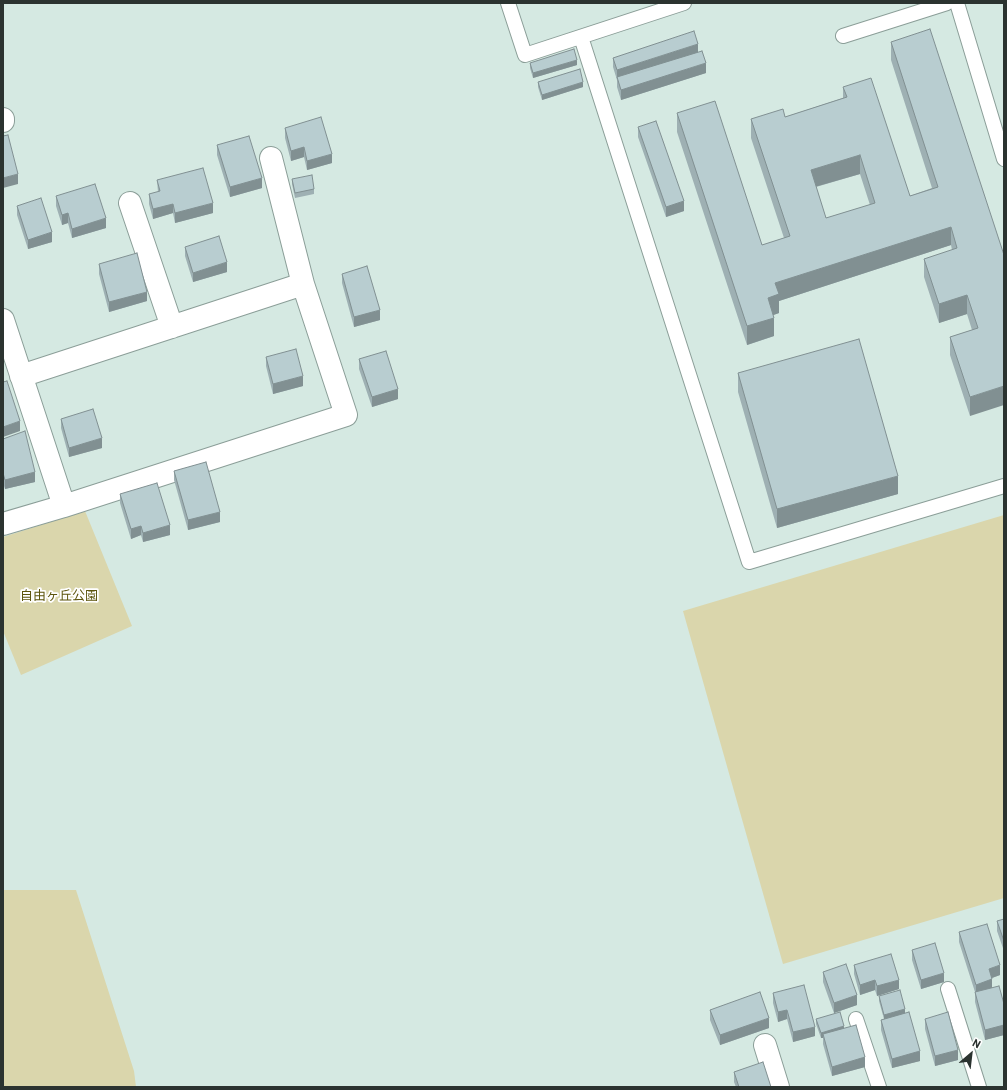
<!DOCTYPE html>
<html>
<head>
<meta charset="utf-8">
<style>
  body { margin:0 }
  #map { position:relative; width:1007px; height:1090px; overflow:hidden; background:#d5e9e2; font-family:Barlow,sans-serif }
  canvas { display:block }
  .frame { position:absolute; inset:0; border:4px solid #2b3330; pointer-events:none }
  .north { position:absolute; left:951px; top:1034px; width:40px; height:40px; -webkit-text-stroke:3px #fff; paint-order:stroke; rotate:28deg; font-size:11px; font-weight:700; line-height:16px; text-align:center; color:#2b3330 }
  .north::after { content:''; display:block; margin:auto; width:14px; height:18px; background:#2b3330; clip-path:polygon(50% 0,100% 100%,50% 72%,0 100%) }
</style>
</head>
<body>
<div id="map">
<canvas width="1007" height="1090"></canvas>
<div class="frame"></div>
<div class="north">N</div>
</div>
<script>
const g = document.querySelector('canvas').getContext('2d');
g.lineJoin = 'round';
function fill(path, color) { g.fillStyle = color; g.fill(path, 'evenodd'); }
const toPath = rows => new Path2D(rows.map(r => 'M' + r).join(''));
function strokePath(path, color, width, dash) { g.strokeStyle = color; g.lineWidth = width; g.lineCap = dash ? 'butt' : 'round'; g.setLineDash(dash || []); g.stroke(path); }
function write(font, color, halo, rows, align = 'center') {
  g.font = font + ' Barlow,"Noto Sans JP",sans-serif'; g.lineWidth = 3.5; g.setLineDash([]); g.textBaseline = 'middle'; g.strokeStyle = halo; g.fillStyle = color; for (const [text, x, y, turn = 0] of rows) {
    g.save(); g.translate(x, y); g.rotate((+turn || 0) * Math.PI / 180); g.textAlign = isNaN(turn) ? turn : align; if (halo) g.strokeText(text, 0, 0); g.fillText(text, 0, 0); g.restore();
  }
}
fill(toPath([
  [85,511,132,626,21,675,3,631,3,537],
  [1004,515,1004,898,783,964,683,611],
  [3,890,76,890,134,1071,136,1087,3,1087]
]), '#dad6ac');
const lane = toPath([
  [508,3,525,55,684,3],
  [957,3,1004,159],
  [843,36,947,3],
  [581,37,749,562,1004,486],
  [948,989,979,1087],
  [856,1019,879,1087]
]);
const street = toPath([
  [3,119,3,121],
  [130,203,172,327],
  [3,320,64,506],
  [21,376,303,284],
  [3,524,64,506,346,415,303,284,271,158],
  [765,1045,778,1087]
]);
strokePath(lane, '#8b9e98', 16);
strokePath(street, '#8b9e98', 24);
strokePath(lane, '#fff', 14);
strokePath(street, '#fff', 22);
fill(toPath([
  [891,42,1004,255,970,416,950,355,950,337,972,330,967,314,939,323,924,277,924,259,952,250,951,245,779,301,779,313,773,315,774,336,747,345,677,132,677,113,762,245,784,238,751,138,751,119,785,117,843,98,843,87,910,196,932,188,891,60],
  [860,174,870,205,826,218,816,187],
  [613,58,706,73,621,100,617,87,617,80,613,67],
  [530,63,577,65,533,78,530,68],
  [538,82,583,87,542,100,538,87],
  [638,127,684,211,666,217,638,137],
  [285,128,332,163,307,170,304,157,291,161,285,138],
  [217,145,262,188,230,197,217,155],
  [292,179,314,189,314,194,295,198,292,184],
  [157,180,213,213,175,223,173,213,153,219,149,204,149,194,158,192],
  [56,196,106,228,72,238,68,223,62,225,56,206],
  [17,206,52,242,28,249,17,215],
  [185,247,227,272,193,282,185,256],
  [99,264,147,301,109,312,99,274],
  [342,274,380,320,354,327,342,283],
  [266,357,303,386,273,394,266,366],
  [359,359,398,399,372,407,359,369],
  [738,373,898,494,777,528,738,392],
  [61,419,102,448,69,457,61,428],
  [3,439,35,482,5,489,3,483],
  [174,471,220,522,188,530,174,480],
  [120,494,170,535,143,542,141,535,131,539,120,503],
  [1004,919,1004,951,997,931,997,921],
  [959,932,1000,975,992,978,992,988,1004,1004,1004,1035,985,1040,975,1002,975,992,959,942],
  [912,950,944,982,921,989,912,960],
  [854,965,899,989,877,996,875,990,860,995,854,974],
  [823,972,857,1005,834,1013,823,982],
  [773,993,815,1036,793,1042,787,1019,778,1022,773,1003],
  [879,996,905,1013,920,1061,892,1068,881,1030,881,1020,884,1019,879,1001],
  [710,1010,769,1028,720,1045,710,1020],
  [816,1019,844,1028,865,1067,832,1076,823,1044,823,1038,821,1038,816,1024],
  [925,1019,958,1060,935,1066,925,1029],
  [734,1072,771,1087,736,1087,734,1082]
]), '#9eb0b3');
fill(toPath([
  [698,44,698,53,617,78,617,70],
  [577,60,577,65,533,78,533,73],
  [706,63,706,73,621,100,621,90],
  [583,82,583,87,542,100,542,95],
  [304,147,304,157,291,161,291,151],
  [332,154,332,163,307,170,307,161],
  [860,155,860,174,811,188,811,170],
  [18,174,18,184,3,188,3,178],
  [262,178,262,188,230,197,230,187],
  [684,201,684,211,666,217,666,207],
  [213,203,213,213,175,223,175,213],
  [173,204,173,213,153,219,153,209],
  [68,213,68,223,62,225,62,215],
  [106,218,106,228,72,238,72,229],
  [951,227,951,245,779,301,779,313,768,317,768,298,775,283],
  [52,232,52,242,28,249,28,240],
  [227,262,227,272,193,282,193,273],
  [147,292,147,301,109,312,109,302],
  [967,295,967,314,939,323,939,304],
  [380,310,380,320,354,327,354,317],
  [774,318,774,336,747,345,747,326],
  [303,376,303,386,273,394,273,384],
  [1004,386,1004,405,970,416,970,397],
  [398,389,398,399,372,407,372,397],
  [20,421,20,431,3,437,3,427],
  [102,438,102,448,69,457,69,448],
  [35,472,35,482,5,489,5,480],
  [898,476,898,494,777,528,777,509],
  [220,512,220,522,188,530,188,520],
  [170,525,170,535,143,542,143,533],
  [141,526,141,535,131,539,131,529],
  [1000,965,1000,975,989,979,989,969],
  [944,973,944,982,921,989,921,980],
  [992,979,992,989,976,994,976,985],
  [875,980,875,990,860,995,860,985],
  [899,980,899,989,877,996,877,986],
  [857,995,857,1005,834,1013,834,1003],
  [905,1009,905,1014,884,1020,884,1015],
  [787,1010,787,1019,778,1022,778,1012],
  [769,1018,769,1028,720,1045,720,1035],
  [1004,1025,1004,1035,985,1040,985,1030],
  [844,1026,844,1031,823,1034,823,1038,821,1038,821,1033],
  [815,1027,815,1036,793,1042,793,1032],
  [958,1050,958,1060,935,1066,935,1056],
  [920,1051,920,1061,892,1068,892,1059],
  [865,1057,865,1067,832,1076,832,1067]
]), '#819092');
const building = toPath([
  [930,29,1004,255,1004,386,970,397,950,337,978,328,967,295,939,304,924,259,957,248,951,227,775,283,779,294,768,298,774,318,747,326,677,113,715,101,762,245,790,236,751,119,783,109,785,117,847,97,843,87,871,78,910,196,938,187,891,42,930,29],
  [860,155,875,203,826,218,811,170,860,155],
  [694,31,698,44,617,70,613,58,694,31],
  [574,49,577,60,533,73,530,63,574,49],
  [702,51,706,63,621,90,617,77,702,51],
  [580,69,583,82,542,95,538,82,580,69],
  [321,117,332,154,307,161,304,147,291,151,285,128,321,117],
  [656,121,684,201,666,207,638,127,656,121],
  [8,135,18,174,3,178,3,136,8,135],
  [249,136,262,178,230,187,217,145,249,136],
  [203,168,213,203,175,213,173,204,153,209,149,194,160,191,157,180,203,168],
  [312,175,314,189,295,193,292,179,312,175],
  [95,184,106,218,72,229,68,213,62,215,56,196,95,184],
  [41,198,52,232,28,240,17,206,41,198],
  [219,236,227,262,193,273,185,247,219,236],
  [137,253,147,292,109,302,99,264,137,253],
  [367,266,380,310,354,317,342,274,367,266],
  [859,339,898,476,777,509,738,373,859,339],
  [296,349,303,376,273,384,266,357,296,349],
  [386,351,398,389,372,397,359,359,386,351],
  [7,381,20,421,3,427,3,382,7,381],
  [93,409,102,438,69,448,61,419,93,409],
  [25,431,35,472,5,480,3,473,3,439,25,431],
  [206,462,220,512,188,520,174,471,206,462],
  [157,483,170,525,143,533,141,526,131,529,120,494,157,483],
  [1004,919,1004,941,997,921,1004,919],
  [987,924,1000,965,989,969,992,979,976,985,959,932,987,924],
  [935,943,944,973,921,980,912,950,935,943],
  [891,954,899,980,877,986,875,980,860,985,854,965,891,954],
  [846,964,857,995,834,1003,823,972,846,964],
  [804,985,815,1027,793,1032,787,1010,778,1012,773,993,804,985],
  [999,986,1004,1004,1004,1025,985,1030,975,992,999,986],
  [900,990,905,1009,884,1015,879,996,900,990],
  [760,992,769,1018,720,1035,710,1010,760,992],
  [840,1012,844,1026,821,1033,816,1019,840,1012],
  [909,1012,920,1051,892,1059,881,1020,909,1012],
  [948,1012,958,1050,935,1056,925,1019,948,1012],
  [856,1025,865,1057,832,1067,823,1034,856,1025],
  [763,1062,771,1087,739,1087,734,1072,763,1062]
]);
fill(building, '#b8cdd0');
strokePath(building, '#819092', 1);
write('13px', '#5d550d', '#fff', [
  ["自由ヶ丘公園",59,596]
]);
</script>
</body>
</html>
